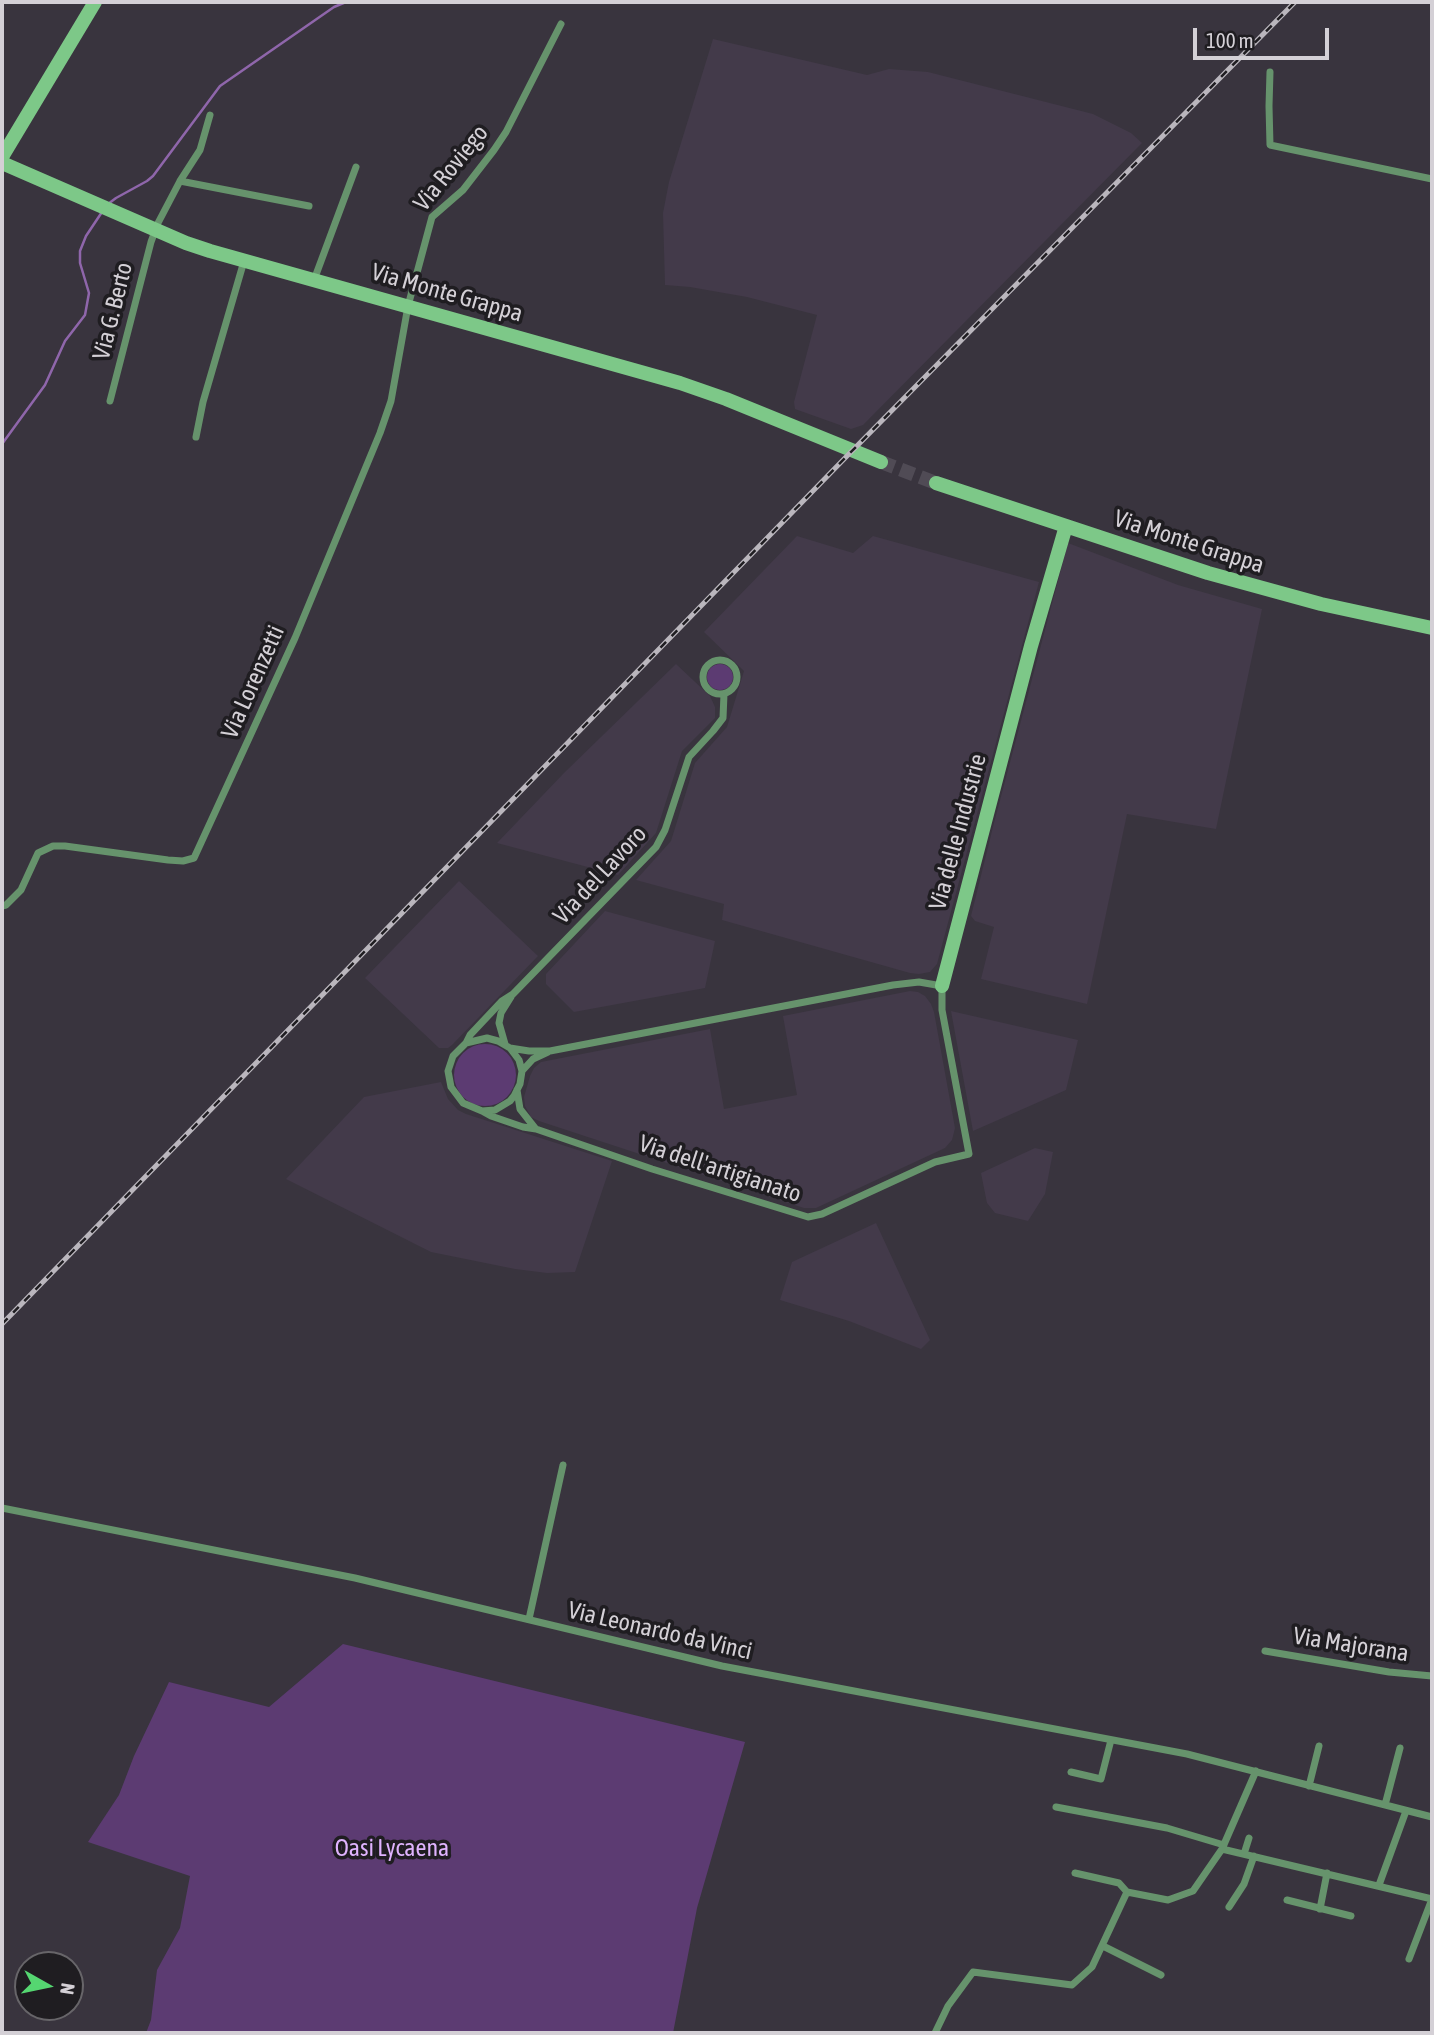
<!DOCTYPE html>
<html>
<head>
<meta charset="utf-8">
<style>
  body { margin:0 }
  #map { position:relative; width:1434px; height:2035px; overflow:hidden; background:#39343e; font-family:"Asap Condensed",sans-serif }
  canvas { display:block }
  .frame { position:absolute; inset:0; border:4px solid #d4d0d6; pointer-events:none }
  .north { position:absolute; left:14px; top:1951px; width:70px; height:70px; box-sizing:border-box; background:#1f1d21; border:2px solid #676569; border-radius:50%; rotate:99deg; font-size:19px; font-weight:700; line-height:28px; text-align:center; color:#d4d0d6 }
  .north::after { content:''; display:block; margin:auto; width:24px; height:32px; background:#55d671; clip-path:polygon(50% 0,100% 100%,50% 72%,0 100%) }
  .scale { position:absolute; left:1193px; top:28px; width:136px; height:32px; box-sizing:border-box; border:4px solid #d4d0d6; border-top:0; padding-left:9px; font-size:21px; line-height:24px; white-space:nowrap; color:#d4d0d6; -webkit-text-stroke:5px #1f1d21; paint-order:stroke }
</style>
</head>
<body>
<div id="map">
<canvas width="1434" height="2035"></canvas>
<div class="frame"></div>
<div class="north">N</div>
<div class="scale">100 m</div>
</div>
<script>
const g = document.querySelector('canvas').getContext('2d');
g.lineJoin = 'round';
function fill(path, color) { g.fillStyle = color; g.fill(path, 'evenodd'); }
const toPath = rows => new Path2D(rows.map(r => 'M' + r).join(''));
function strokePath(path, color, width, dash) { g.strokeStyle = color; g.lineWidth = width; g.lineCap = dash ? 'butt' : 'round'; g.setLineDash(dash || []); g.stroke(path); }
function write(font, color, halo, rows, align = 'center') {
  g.font = font + ' "Asap Condensed",sans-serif'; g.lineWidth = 7; g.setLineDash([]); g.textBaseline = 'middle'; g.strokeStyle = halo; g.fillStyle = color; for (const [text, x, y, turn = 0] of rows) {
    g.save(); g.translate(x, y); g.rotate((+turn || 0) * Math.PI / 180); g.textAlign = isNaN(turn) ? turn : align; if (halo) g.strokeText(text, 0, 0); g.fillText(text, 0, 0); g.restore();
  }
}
fill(toPath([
  [713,39,867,75,889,69,928,72,1093,114,1131,133,1142,143,863,425,851,429,795,409,794,402,817,315,747,297,690,287,665,285,663,213,669,182],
  [797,536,853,553,873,536,1039,582,937,964,930,972,919,974,910,973,722,920,724,904,636,880,671,841,695,763,727,727,744,671,704,632],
  [1068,543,1178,585,1262,609,1216,829,1127,814,1087,1004,981,979,994,927,975,921,971,916,994,823],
  [676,664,710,696,715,707,715,718,682,751,656,833,618,875,497,843,564,773],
  [459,881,538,956,452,1045,448,1048,439,1048,365,978],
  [605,911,715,941,705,988,574,1012,546,984,546,974],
  [910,991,918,992,925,996,931,1004,934,1012,955,1128,952,1140,945,1148,816,1208,804,1208,539,1121,531,1117,525,1106,524,1097,530,1076,534,1068,541,1062,710,1029,724,1109,797,1095,783,1016],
  [951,1011,1078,1040,1066,1090,973,1131],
  [441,1082,448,1099,458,1110,466,1114,612,1161,575,1272,547,1273,515,1269,431,1252,286,1179,364,1097],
  [1035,1148,1053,1152,1045,1194,1028,1221,995,1213,987,1203,981,1173],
  [876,1223,930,1340,921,1349,849,1321,780,1300,792,1262]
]), '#433a4a');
fill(toPath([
  '707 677a13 13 0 1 1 26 0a13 13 0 1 1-26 0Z',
  '454 1075a31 31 0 1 1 62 0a31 31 0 1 1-62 0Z',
  [343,1644,745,1742,697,1908,673,2033,146,2033,151,2020,157,1970,180,1928,190,1876,88,1842,119,1795,134,1756,169,1682,269,1707]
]), '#5c3b72');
strokePath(toPath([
  [108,204,116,198,147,181,153,176,220,86,334,7,346,2],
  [2,444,45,385,65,341,85,315,89,293,80,263,80,251,86,236,102,212]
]), '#8f66ab', 2.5);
strokePath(toPath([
  [881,462,936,483]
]), '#504b55', 14, [14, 7]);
strokePath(toPath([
  [1270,72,1269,106,1270,145,1432,179],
  [180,181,309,206],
  [314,280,356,167],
  [110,401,151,242,158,223,180,181,200,150,210,115],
  [196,437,203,402,244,261],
  '703 677a17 17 0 1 1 34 0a17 17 0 1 1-34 0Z',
  [2,906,6,905,21,890,38,853,53,846,65,846,168,860,183,861,194,858,295,638,380,433,391,401,408,306,432,217,463,190,494,150,506,132,561,24],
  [466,1043,470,1035,502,1001,513,994,656,847,665,830,689,757,713,731,723,718,724,694],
  [505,1044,499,1023,501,1013,511,997],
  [522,1071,519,1060,510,1048,498,1041,487,1038,466,1043,453,1056,448,1071,451,1087,463,1103,482,1111,495,1110,510,1101,514,1096,520,1084,522,1071,533,1059,548,1052],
  [517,1090,520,1109,535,1128],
  [482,1111,491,1116,523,1127,536,1129,652,1169,808,1217,822,1214,935,1162,969,1154,942,1010,942,986,919,982,893,985,550,1051,529,1051,510,1048],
  [2,1508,355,1578,722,1666,1187,1754,1432,1817],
  [529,1619,563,1465],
  [1265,1651,1389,1672,1432,1676],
  [1071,1772,1101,1779,1111,1740],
  [1309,1786,1319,1746],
  [1385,1805,1400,1748],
  [1056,1807,1167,1828,1224,1845],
  [1222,1849,1432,1899],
  [1244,1854,1249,1838],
  [1075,1873,1119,1883,1127,1892],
  [1379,1885,1406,1811],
  [1287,1900,1351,1916],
  [1229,1907,1244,1884,1254,1856],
  [1320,1909,1327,1873],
  [1103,1946,1161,1975],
  [1409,1959,1432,1899],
  [935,2033,948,2006,973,1972,1072,1985,1092,1967,1127,1892,1168,1900,1193,1891,1222,1849,1256,1771]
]), '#66936c', 7);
strokePath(toPath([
  [2,157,95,2],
  [2,163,186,243,210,251,680,383,726,399,881,462],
  [936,483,1208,573,1321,604,1432,628],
  [942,986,1031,646,1066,526]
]), '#7dc888', 14);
const rail = toPath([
  [2,1324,846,457,1295,2]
]);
strokePath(rail, '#bab6bd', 5);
strokePath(rail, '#1f1d21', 2.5, [8]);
write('24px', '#d4d0d6', '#1f1d21', [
  ["Via Roviego",451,168,-51],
  ["Via Monte Grappa",447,293,16],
  ["Via G. Berto",113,311,-76],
  ["Via Monte Grappa",1189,542,18],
  ["Via Lorenzetti",253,682,-66],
  ["Via delle Industrie",958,832,-75],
  ["Via del Lavoro",600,875,-47],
  ["Via dell'artigianato",720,1169,18],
  ["Via Leonardo da Vinci",660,1631,13],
  ["Via Majorana",1351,1645,9]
]);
write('24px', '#dfb3fe', '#1f1d21', [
  ["Oasi Lycaena",392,1848]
]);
</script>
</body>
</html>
